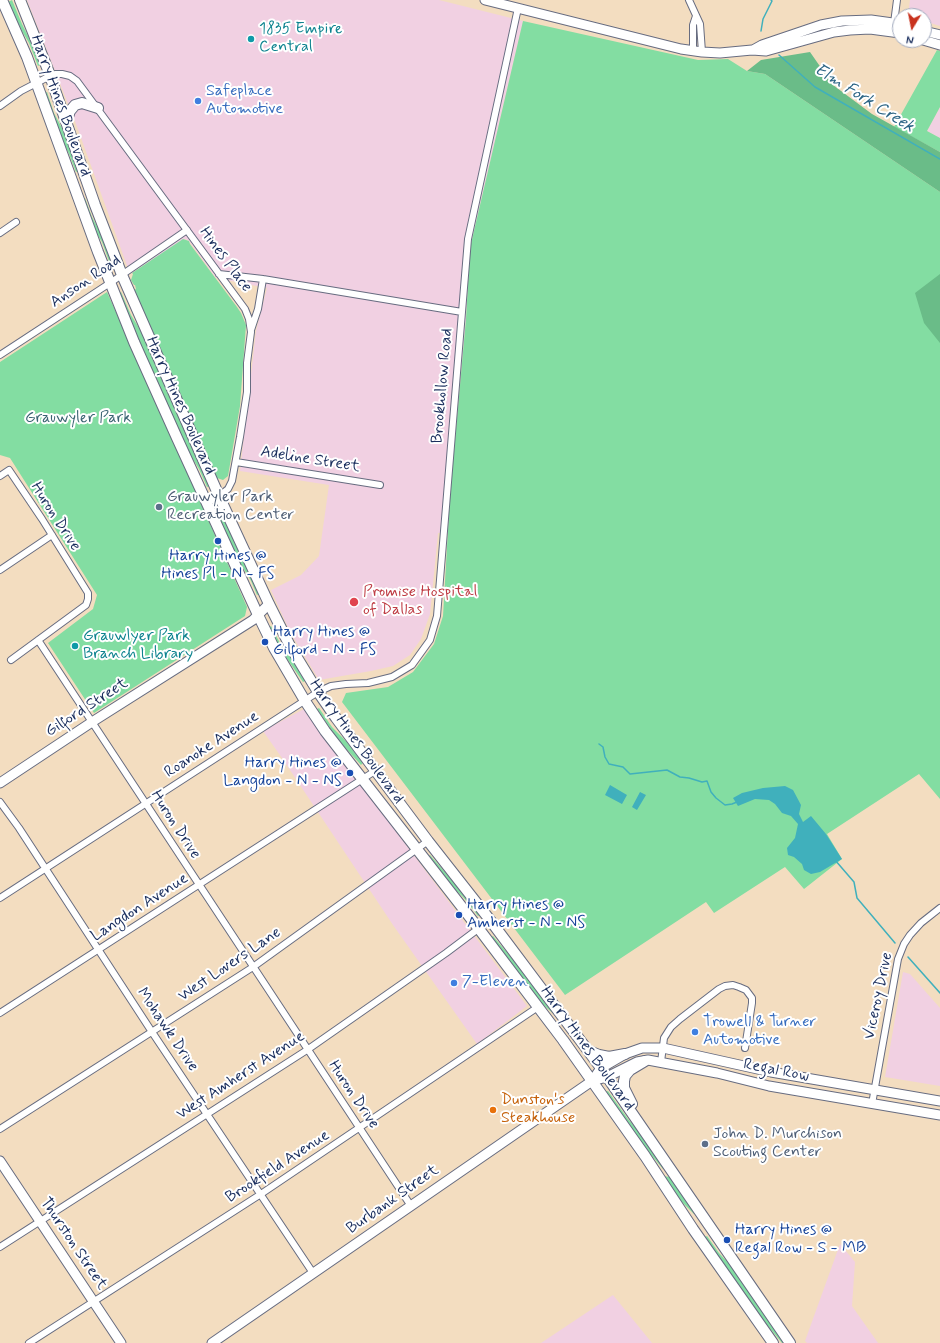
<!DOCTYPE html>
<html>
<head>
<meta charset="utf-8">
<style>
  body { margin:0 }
  #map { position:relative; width:940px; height:1343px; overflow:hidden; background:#f3ddc0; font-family:Mynerve,sans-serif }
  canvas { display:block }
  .north { position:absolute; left:892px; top:8px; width:40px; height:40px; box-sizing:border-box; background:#fff; border:1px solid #a4acbf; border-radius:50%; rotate:190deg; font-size:11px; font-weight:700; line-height:16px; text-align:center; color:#1b2f5e }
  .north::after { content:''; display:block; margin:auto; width:14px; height:18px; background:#c8321e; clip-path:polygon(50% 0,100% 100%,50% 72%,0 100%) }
</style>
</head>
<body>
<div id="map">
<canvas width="940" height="1343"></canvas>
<div class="north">N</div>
</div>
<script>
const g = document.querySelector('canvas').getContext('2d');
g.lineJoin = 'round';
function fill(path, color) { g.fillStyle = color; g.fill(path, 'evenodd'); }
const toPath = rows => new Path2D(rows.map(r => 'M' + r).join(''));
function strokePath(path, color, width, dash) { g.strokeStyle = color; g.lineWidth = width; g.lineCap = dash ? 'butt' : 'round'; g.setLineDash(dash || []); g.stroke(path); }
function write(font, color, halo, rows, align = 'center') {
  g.font = font + ' Mynerve,sans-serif'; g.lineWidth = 4; g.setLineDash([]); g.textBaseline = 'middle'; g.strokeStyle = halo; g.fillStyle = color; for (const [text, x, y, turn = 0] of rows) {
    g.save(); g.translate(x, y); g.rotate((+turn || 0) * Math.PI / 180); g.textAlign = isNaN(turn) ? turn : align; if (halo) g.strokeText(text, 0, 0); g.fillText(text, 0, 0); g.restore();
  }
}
fill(toPath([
  [27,0,439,0,523,21,470,248,466,319,450,494,448,533,438,533,430,614,421,639,410,655,393,666,371,671,319,680,290,632,271,590,301,575,319,556,329,485,240,471,256,331,267,288,216,278,189,241,185,239,130,274,76,124],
  [910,0,940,0,940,26,924,21,924,16,908,16],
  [940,107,940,138,927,131],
  [304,709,527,1006,477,1044,393,925,282,758,263,731],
  [903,972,910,974,940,1008,940,1086,885,1077],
  [840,1244,855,1262,852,1306,878,1343,807,1343,805,1341],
  [613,1295,652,1343,541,1343]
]), '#f1d0e2');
fill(toPath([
  [12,0,22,24,31,42,40,65,38,66,29,43,22,31,8,2],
  [523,21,698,60,728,59,747,71,765,74,940,192,940,799,919,774,827,834,842,859,804,889,785,867,714,913,706,902,565,995,342,702,346,693,388,687,413,672,434,644,443,616,450,495,466,319,470,248],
  [937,50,940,51,940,107,927,131,940,138,940,152,894,127],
  [47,92,54,113,63,130,78,171,76,172,69,154,60,136,44,93],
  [85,198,92,217,99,230,113,263,110,264,102,242,95,231,83,199],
  [183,239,189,241,190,244,237,307,241,313,246,325,240,406,228,476,223,480,217,478,189,418,134,290,136,289,135,285,134,285,131,280,133,274,132,273],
  [107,292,247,607,245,616,94,713,48,643,93,609,97,595,10,458,0,455,0,362],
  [121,292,131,315,141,331,210,486,207,487,199,469,186,448,173,420,119,293],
  [222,513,259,594,257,595,251,581,239,561,217,515],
  [271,626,282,647,290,656,305,681,303,682,281,650,269,627],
  [319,708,332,727,346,741,363,763,361,765,339,741,317,709],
  [430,855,457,886,480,915,478,916,463,897,449,884,428,856],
  [493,936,509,955,517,963,557,1017,539,1001,490,938],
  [608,1091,628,1119,640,1133,665,1168,663,1169,641,1143,605,1092],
  [663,1176,670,1177,695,1213,694,1214,683,1203,673,1191],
  [707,1236,719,1253,733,1268,784,1343,782,1343,759,1315,705,1237]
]), '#83dda2');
fill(toPath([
  [810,52,833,85,872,114,940,152,940,192,765,74,747,71,761,60],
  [940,274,940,343,924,323,915,293]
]), '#6abc88');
fill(toPath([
  [610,785,627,795,622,804,605,795],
  [785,786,793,790,801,805,799,814,803,822,811,816,826,834,842,859,820,872,811,874,804,870,802,864,794,857,788,855,787,848,795,838,798,824,791,816,782,813,775,804,769,800,755,799,738,806,733,798,742,793,763,788],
  [640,792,646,795,637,810,632,807]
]), '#40b0bc');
strokePath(toPath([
  [761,31,763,19,772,1,771,0],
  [779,55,815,87,940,159],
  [599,744,603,747,605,757,609,764,623,767,630,774,667,770,680,777,689,778,702,782,707,781,711,792,716,798,725,805,732,804,737,802],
  [835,860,854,882,857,898,895,943],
  [908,957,940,993]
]), '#40b0bc', 1.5);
const street = toPath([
  [689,0,700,24,702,52],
  [894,23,897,0],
  [693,51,693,25,696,16],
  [0,106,21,91,50,76,55,74,62,74,70,76,77,81,245,309,249,319,251,332,247,363,247,392,240,437,232,481,228,489,219,496,207,503],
  [0,233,16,222],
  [219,274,263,279,462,312],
  [251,330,258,309,263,279],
  [0,355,110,283,187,230],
  [236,462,380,485],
  [0,476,9,470,42,519,88,593,88,599,86,605,11,660],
  [0,570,52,535],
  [38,640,411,1206],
  [0,802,19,828,152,1032,313,1273],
  [0,898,318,692,331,686,346,684,368,683,392,677,412,665,430,640,437,616,468,239,518,8],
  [0,1013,375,771],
  [661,1062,664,1038,671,1027,680,1019,719,989,725,986,733,985,739,987,746,990,752,998,752,1003,745,1048],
  [872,1104,898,959,904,944,910,935,921,923,940,908],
  [0,1129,253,967,428,841],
  [0,1247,307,1050,446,953,490,920],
  [29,1343,261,1194,538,1007]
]);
const secondary = toPath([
  [485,0,681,49,702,52,720,53,752,50,766,51,834,32,850,30,870,29,900,33],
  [924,31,940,35],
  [923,40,940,45],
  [753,50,762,45,821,25,842,21,871,20,900,24],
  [0,783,92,722,253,620,269,604],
  [592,1081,607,1077,637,1062,648,1060,717,1073,769,1086,940,1115],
  [0,1161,121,1343],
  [212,1343,592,1081,601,1068,625,1054,642,1048,663,1048,771,1072,940,1101]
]);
const primary = toPath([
  [2,0,27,57,98,252,134,342,177,438,258,615,274,648,305,701,325,731,479,929,563,1040,645,1156,693,1229,773,1343],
  [20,0,48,70,95,205,122,275,219,496,269,604,290,646,318,692,336,718,428,841,490,920,601,1068,790,1343],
  [66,122,70,111,75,105,82,103,98,108],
  [589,1051,599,1055,609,1057,625,1054],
  [632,1104,624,1088,624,1081,625,1076,630,1070,645,1061]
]);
strokePath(street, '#676c80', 8);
strokePath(secondary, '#676c80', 11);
strokePath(primary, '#676c80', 12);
strokePath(street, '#fff', 6);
strokePath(secondary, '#fff', 9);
strokePath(primary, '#fff', 10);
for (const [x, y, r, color] of [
  [251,39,4,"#0f9aa8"],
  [198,101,4,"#3f7fe0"],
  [159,507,4,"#5c6f8a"],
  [218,541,4,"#1a4fb4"],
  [354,602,5,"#e0444e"],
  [265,642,4,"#1a4fb4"],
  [75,646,4,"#0f9aa8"],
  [350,773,4,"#1a4fb4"],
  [459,915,4,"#1a4fb4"],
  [454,983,4,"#3f7fe0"],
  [695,1032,4,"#3f7fe0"],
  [493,1110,4,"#e8710a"],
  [705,1144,4,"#5c6f8a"],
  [727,1240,4,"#1a4fb4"]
]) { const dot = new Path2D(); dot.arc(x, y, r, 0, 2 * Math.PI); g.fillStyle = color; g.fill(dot); strokePath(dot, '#fff', 1.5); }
write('16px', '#0d838f', '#fff', [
  ["1835 Empire",259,30],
  ["Central",259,48],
  ["Grauwlyer Park",83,637],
  ["Branch Library",83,655]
], 'left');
write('16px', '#366cbe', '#fff', [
  ["Safeplace",206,92],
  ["Automotive",206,110],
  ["7-Eleven",462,983],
  ["Trowell & Turner",703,1023],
  ["Automotive",703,1041]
], 'left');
write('16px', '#1b2f5e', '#fff', [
  ["Harry Hines Boulevard",60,106,70],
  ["Hines Place",225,260,53],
  ["Anson Road",86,282,-34],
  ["Brookhollow Road",443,386,-85],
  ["Harry Hines Boulevard",180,406,66],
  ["Adeline Street",310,460,9],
  ["Huron Drive",55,517,57],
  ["Gilford Street",87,708,-33],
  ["Harry Hines Boulevard",356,742,54],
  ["Roanoke Avenue",212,745,-33],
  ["Huron Drive",175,825,57],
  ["Langdon Avenue",140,908,-33],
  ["West Lovers Lane",230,965,-34],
  ["Viceroy Drive",879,996,-78],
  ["Mohawk Drive",167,1030,56],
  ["Harry Hines Boulevard",587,1049,54],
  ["Regal Row",776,1071,11],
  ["West Amherst Avenue",241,1076,-33],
  ["Huron Drive",353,1095,56],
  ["Brookfield Avenue",278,1167,-33],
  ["Burbank Street",393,1200,-35],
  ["Thurston Street",73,1244,56]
]);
write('16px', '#3a6372', '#fff', [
  ["Grauwyler Park",78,419]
]);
write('16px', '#4e5e75', '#fff', [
  ["Grauwyler Park",167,498],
  ["Recreation Center",167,516],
  ["John D. Murchison",713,1135],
  ["Scouting Center",713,1153]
], 'left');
write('16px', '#164399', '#fff', [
  ["Harry Hines @",218,557,"center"],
  ["Hines Pl - N - FS",218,575,"center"],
  ["Harry Hines @",273,633],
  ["Gilford - N - FS",273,651],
  ["Harry Hines @",342,764,"right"],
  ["Langdon - N - NS",342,782,"right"],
  ["Harry Hines @",467,906],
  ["Amherst - N - NS",467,924],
  ["Harry Hines @",735,1231],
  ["Regal Row - S - MB",735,1249]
], 'left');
write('16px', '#be3a42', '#fff', [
  ["Promise Hospital",363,593],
  ["of Dallas",363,611]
], 'left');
write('16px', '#c56008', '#fff', [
  ["Dunston's",501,1101],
  ["Steakhouse",501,1119]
], 'left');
write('italic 17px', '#2a6384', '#fff', [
  ["Elm Fork Creek",864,99,32]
]);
</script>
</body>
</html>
